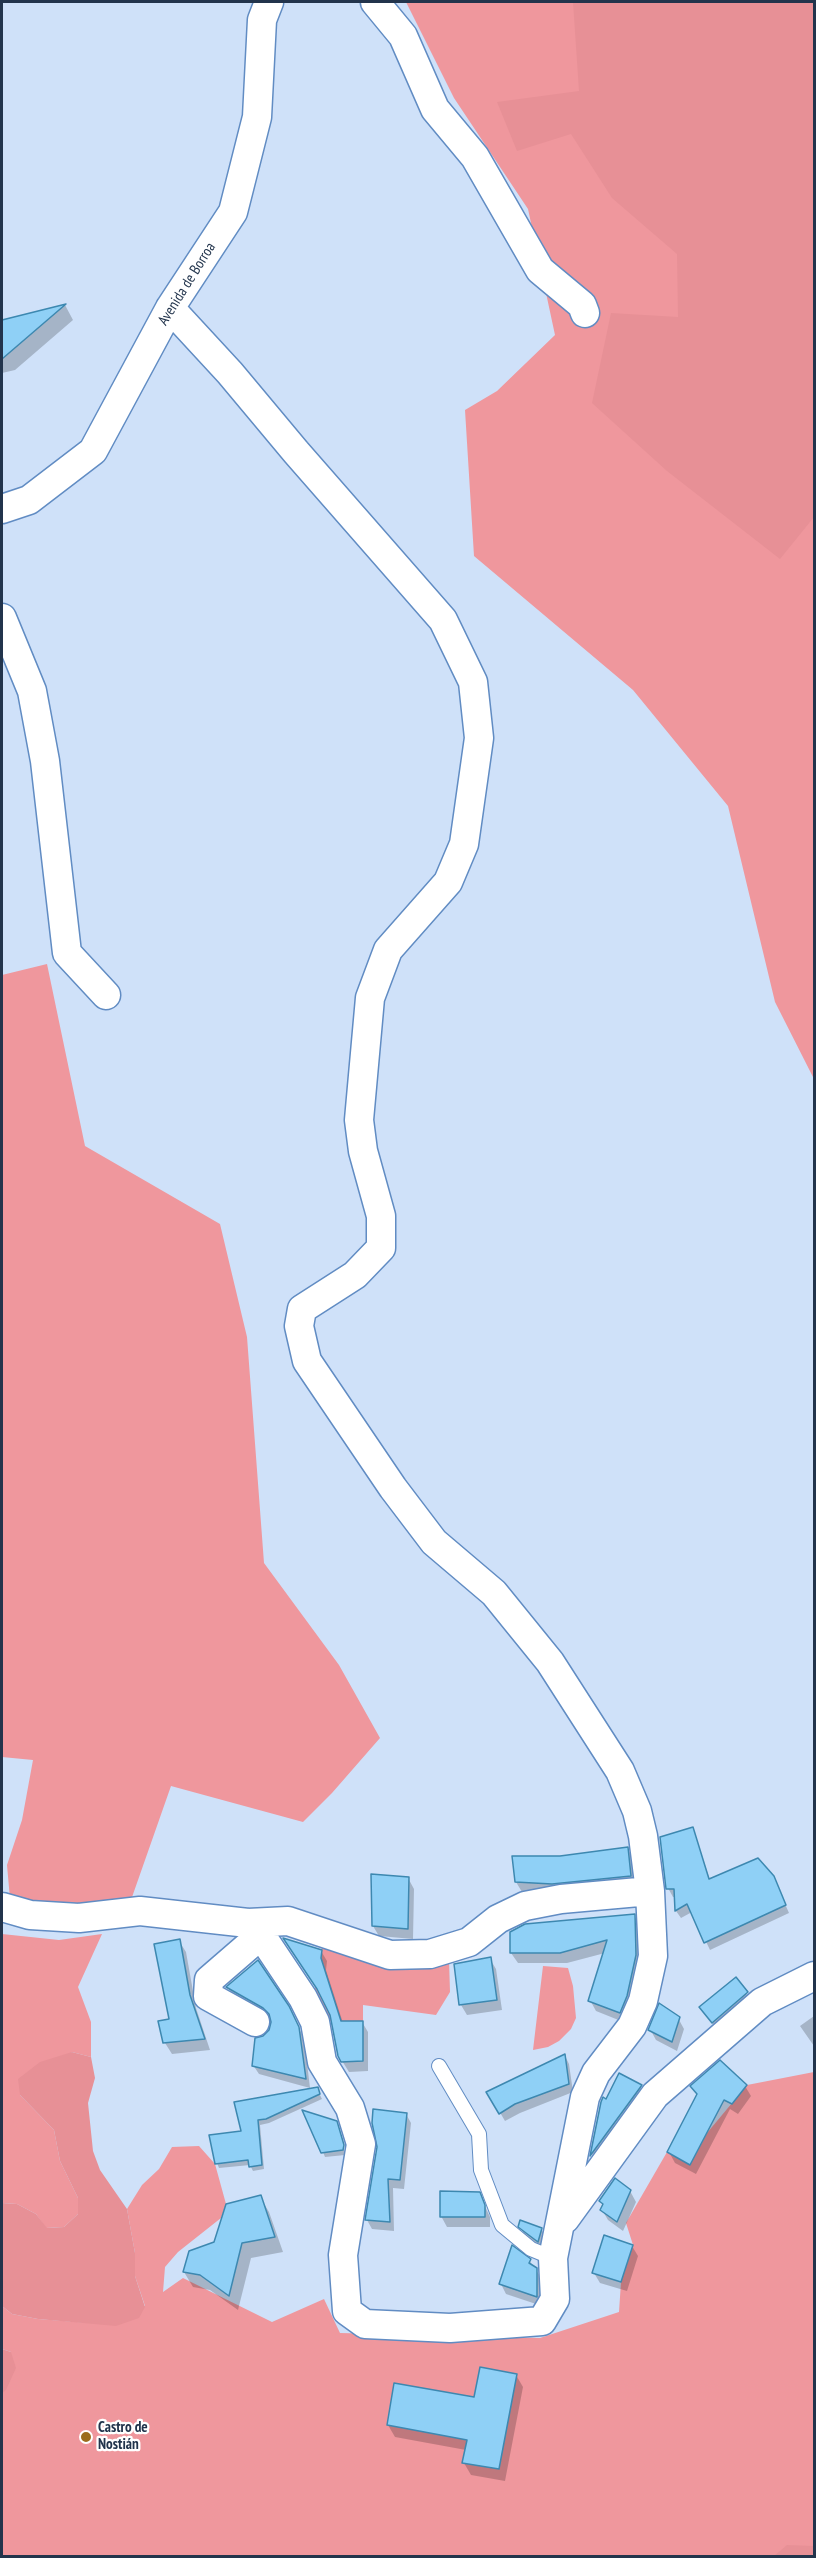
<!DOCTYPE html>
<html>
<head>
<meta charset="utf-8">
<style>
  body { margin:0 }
  #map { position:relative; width:816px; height:2558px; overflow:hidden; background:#cfe1f9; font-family:"PT Sans Narrow",sans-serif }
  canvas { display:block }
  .frame { position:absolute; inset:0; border:3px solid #22344c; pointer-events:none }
</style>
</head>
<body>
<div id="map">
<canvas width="816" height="2558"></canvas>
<div class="frame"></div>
</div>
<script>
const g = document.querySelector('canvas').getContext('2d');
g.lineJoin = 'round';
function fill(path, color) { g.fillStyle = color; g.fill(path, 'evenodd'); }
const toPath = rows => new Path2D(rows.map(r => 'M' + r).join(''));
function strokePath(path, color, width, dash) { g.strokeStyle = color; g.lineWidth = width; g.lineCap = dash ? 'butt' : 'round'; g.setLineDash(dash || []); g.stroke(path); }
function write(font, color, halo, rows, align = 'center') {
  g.font = font + ' "PT Sans Narrow",sans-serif'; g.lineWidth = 4.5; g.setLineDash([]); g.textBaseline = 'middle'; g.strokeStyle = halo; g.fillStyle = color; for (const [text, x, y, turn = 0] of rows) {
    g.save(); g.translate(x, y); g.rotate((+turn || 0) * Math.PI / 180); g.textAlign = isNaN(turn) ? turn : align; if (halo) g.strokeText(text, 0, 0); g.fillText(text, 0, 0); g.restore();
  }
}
fill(toPath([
  [406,2,814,2,814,1079,775,1002,728,806,633,690,474,556,465,410,497,391,555,335,528,209,454,98],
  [47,964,85,1146,220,1224,247,1337,264,1563,339,1665,380,1738,332,1793,303,1822,171,1786,131,1900,55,1906,10,1899,7,1865,22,1820,33,1760,2,1757,2,975],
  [2,1934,59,1940,102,1934,78,1987,91,2022,91,2057,72,2052,20,2095,54,2130,60,2161,78,2198,78,2214,64,2227,46,2228,36,2214,17,2204,2,2203],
  [322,1942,449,1960,450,1992,436,2015,363,2005,363,2021,320,2021,308,1989,330,1986,321,1958],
  [543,1966,568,1968,573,1986,576,2018,571,2029,559,2041,548,2047,533,2050],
  [814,2072,814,2556,2,2556,2,2363,11,2352,2,2349,2,2306,12,2314,38,2319,90,2323,145,2306,135,2276,135,2253,127,2209,142,2185,159,2169,172,2147,199,2146,215,2164,226,2204,221,2218,178,2252,165,2267,163,2292,183,2278,272,2322,324,2299,340,2333,540,2338,619,2312,621,2282,633,2245,626,2223,667,2152,690,2165,707,2133,747,2085]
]), '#ef979d');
fill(toPath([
  [573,2,814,2,814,517,780,559,667,471,592,403,611,313,678,317,677,254,612,198,571,134,517,151,497,102,579,91],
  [72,2052,91,2057,95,2078,88,2103,93,2151,100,2170,127,2209,135,2253,135,2276,145,2307,139,2318,116,2326,38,2319,12,2314,2,2306,2,2203,17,2204,36,2214,47,2228,64,2227,78,2214,78,2198,60,2161,54,2130,20,2095,18,2079,40,2062],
  [2,2349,11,2352,16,2368,6,2390,2,2393],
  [787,2545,814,2546,814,2556,774,2556]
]), '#e79096');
fill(toPath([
  [65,305,73,320,15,370,2,373,2,322],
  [693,1829,710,1880,773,1877,789,1913,710,1950,692,1912,681,1918,676,1911,676,1897,673,1897,668,1888],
  [627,1848,633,1858,636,1886,522,1892,516,1882,560,1858],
  [408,1878,414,1889,413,1939,379,1936,373,1926],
  [634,1915,640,1926,642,1966,626,2023,596,2011,590,2000,605,1953,567,1963,518,1963,511,1953],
  [179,1941,186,1952,196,2008,210,2050,172,2054,165,2043,170,2021],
  [321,1951,327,1961,326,1970,343,2023,362,2022,368,2032,368,2071,349,2072,339,2056,331,2014,321,1995],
  [490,1959,496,1969,502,2010,467,2015,461,2005],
  [735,1979,753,2003,719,2033,701,2007],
  [228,1987,293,2017,304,2038,310,2088,259,2074,253,2065,265,2037,271,2030,272,2020,233,1996],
  [814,2016,814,2046,800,2026],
  [678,2018,684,2029,677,2051,656,2040,650,2029],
  [565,2056,569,2064,573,2092,520,2113,505,2121,488,2092],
  [640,2086,646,2096,596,2164,592,2156,602,2103],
  [745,2086,751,2096,738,2114,730,2109,696,2174,675,2163,669,2152,698,2096,692,2087],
  [317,2089,322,2099,269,2123,260,2125,264,2169,253,2171,250,2165,219,2168,217,2163,243,2133,236,2103],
  [406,2114,411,2123,404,2189,393,2188,394,2231,372,2229,367,2220,379,2147],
  [339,2127,345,2155,325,2157,323,2152],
  [630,2191,636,2202,623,2231,608,2220,602,2210,604,2206,601,2201],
  [479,2194,490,2217,490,2227,447,2227,441,2216],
  [260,2197,269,2212,283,2252,251,2258,238,2310,210,2290,193,2287,184,2272],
  [520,2227,541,2229,547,2239,544,2251,526,2237],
  [632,2246,638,2256,627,2291,600,2283,594,2273],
  [529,2260,542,2279,542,2306,506,2294,501,2284],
  [516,2375,523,2387,505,2481,471,2475,464,2463,466,2450,395,2437,388,2425,476,2399]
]), '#0003');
const building = toPath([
  [66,304,2,359,2,320,66,304],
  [693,1827,709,1879,758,1858,774,1876,786,1905,704,1943,687,1904,675,1911,674,1889,666,1889,660,1837,693,1827],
  [628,1847,631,1876,552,1884,515,1882,512,1856,560,1856,628,1847],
  [371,1874,409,1877,408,1929,372,1926,371,1874],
  [635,1914,636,1955,627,1996,620,2013,588,2001,607,1940,560,1953,510,1953,510,1932,525,1924,635,1914],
  [283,1938,322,1950,321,1958,341,2021,363,2021,363,2061,341,2062,338,2056,330,2015,317,1989,283,1938],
  [180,1939,190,1995,205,2039,163,2043,158,2021,169,2019,154,1944,180,1939],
  [491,1957,497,2000,459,2005,454,1964,491,1957],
  [258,1960,289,2006,299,2027,306,2079,252,2066,255,2038,263,2036,269,2030,271,2022,269,2014,263,2008,226,1987,258,1960],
  [736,1977,748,1992,712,2023,699,2007,736,1977],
  [659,2003,680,2017,672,2042,648,2030,659,2003],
  [565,2054,569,2084,515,2104,499,2114,486,2092,565,2054],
  [720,2060,747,2085,732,2104,724,2100,690,2165,667,2152,697,2094,690,2086,720,2060],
  [619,2073,642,2085,590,2156,601,2102,603,2097,606,2099,619,2073],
  [318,2087,320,2094,266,2119,258,2120,262,2165,249,2167,248,2160,215,2164,209,2135,241,2131,234,2102,318,2087],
  [373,2109,407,2113,400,2180,388,2179,390,2222,365,2220,377,2147,372,2123,373,2109],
  [302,2110,337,2121,344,2145,343,2150,321,2153,302,2110],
  [615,2178,631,2190,617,2222,600,2210,603,2204,599,2201,615,2178],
  [440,2191,480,2192,485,2205,485,2217,440,2217,440,2191],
  [261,2195,275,2237,242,2243,229,2296,200,2275,183,2272,189,2251,214,2242,226,2204,261,2195],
  [520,2220,542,2228,538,2242,518,2227,520,2220],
  [604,2235,633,2245,621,2282,592,2273,604,2235],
  [512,2245,531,2259,529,2263,537,2268,537,2297,499,2284,512,2245],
  [480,2367,517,2374,499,2469,462,2463,467,2440,387,2425,394,2383,474,2397,480,2367]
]);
fill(building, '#8fd0f6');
strokePath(building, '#3d88b0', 1.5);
const lane = toPath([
  [439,2066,479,2134,481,2170,502,2225,531,2249,553,2258]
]);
const street = toPath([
  [375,2,403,36,435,109,475,157,540,270,582,305,585,313],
  [170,308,230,373,296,452,443,620,473,682,479,738,464,844,448,882,388,950,370,998,359,1120,363,1151,381,1216,381,1248,355,1275,302,1309,299,1326,307,1361,393,1488,434,1542,494,1593,550,1662,620,1771,637,1811,643,1836,650,1891,653,1956,643,2001,632,2026,596,2073,585,2097,553,2258,555,2299,542,2321,450,2328,365,2324,347,2311,343,2255,361,2144,350,2108,322,2062,315,2022,303,1998,261,1935,248,1923],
  [2,509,29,500,93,451,170,308,233,212,257,117,262,20,269,2],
  [2,618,32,691,45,761,67,953,106,995],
  [2,1907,30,1915,79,1918,140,1911,248,1923,288,1921,390,1955,430,1954,469,1942,498,1919,525,1906,561,1899,650,1891],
  [255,2022,208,1996,209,1980,261,1935],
  [565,2219,655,2095,762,2002,814,1976]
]);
strokePath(lane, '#618cc3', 16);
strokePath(street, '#618cc3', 31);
strokePath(lane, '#fff', 14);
strokePath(street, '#fff', 28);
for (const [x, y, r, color] of [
  [86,2437,6,"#9b6c1d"]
]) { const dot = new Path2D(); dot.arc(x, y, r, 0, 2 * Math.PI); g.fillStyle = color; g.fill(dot); strokePath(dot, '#fff', 2); }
write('15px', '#22344c', '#fff', [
  ["Avenida de Borroa",187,284,-58]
]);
write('bold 15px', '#22344c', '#fff', [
  ["Castro de",98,2428],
  ["Nostián",98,2445]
], 'left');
</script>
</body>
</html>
